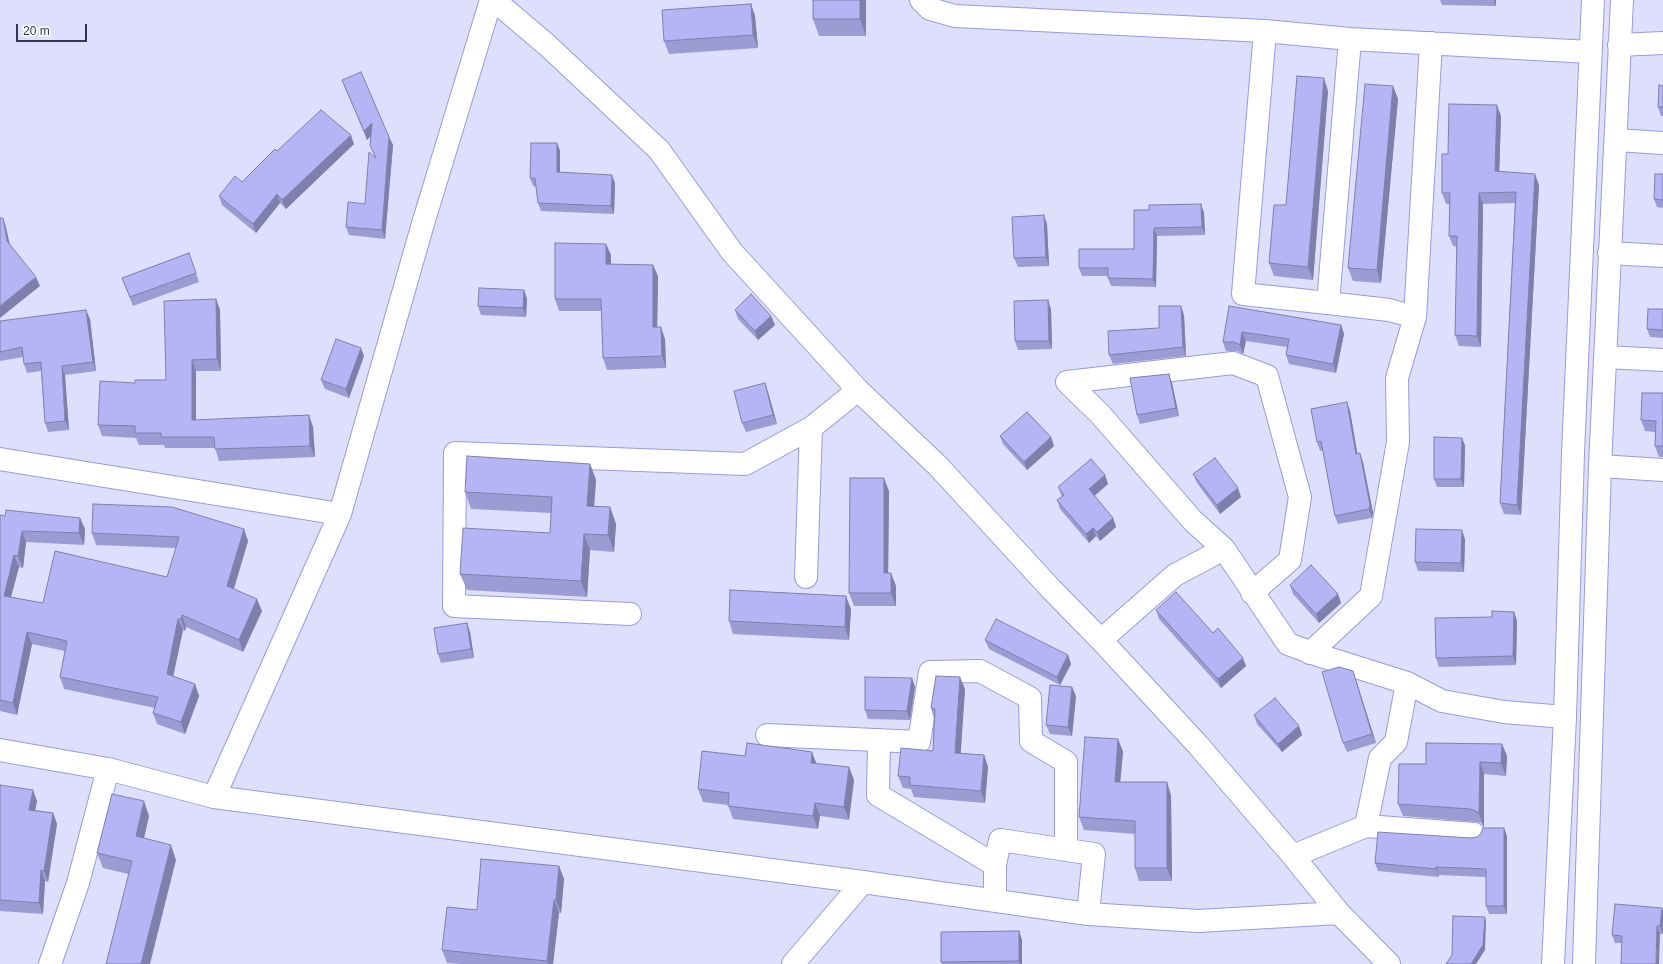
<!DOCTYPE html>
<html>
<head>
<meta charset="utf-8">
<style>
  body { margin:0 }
  #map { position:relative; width:1663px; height:964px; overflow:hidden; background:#dedffc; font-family:Arial,sans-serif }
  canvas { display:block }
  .scale { position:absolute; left:16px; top:24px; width:71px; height:18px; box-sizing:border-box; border:2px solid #373652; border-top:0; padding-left:5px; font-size:12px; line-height:14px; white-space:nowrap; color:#373652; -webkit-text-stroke:3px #fff; paint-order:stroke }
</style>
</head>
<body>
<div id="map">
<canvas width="1663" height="964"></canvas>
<div class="scale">20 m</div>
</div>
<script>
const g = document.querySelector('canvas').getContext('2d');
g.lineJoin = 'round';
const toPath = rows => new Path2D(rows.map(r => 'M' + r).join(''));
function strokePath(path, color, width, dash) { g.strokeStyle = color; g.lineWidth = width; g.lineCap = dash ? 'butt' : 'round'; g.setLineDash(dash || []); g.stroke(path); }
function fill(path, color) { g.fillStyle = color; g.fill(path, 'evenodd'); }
const minor = toPath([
  [494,0,547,45,659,150,732,252,858,390,938,466,1051,589,1101,640,1198,745,1293,856,1339,913,1389,964],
  [921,0,930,9,955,16,1265,31,1350,39,1590,52],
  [1265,31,1243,294,1328,303],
  [1350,39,1328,303,1389,310,1415,317],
  [1619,45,1663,43],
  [1616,140,1663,143],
  [1609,253,1663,256],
  [1606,357,1663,360],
  [1067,382,1100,414,1193,521,1224,549,1288,644,1318,655,1407,683,1442,701,1504,712,1565,717],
  [1067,382,1233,363,1267,376,1300,497,1290,560,1252,593],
  [0,459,340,514],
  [1600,466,1663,470],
  [806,577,811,428],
  [630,614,454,606,455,453,745,464,811,428,858,390],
  [1101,640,1175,575,1224,549],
  [1310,653,1371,596,1398,442,1397,378,1415,317,1431,43],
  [767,735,919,742,930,672,980,671,1030,698,1031,741,1066,762,1066,850],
  [879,740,878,795,995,865],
  [0,750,108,769,214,797,863,882,1088,914,1198,921,1339,913],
  [214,797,340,514,422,227,491,0],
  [1366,826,1474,834],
  [1293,856,1366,826,1380,758,1396,742,1407,683],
  [995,901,995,865,1000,840,1094,854,1088,914],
  [50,964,78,883,108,769],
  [793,964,863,882]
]);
const secondary = toPath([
  [1553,964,1565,717,1573,453,1593,0],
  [1584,964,1600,466,1622,0]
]);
strokePath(minor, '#9a9add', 24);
strokePath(secondary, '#9a9add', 24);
strokePath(minor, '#fff', 22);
strokePath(secondary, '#fff', 22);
fill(toPath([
  [866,0,866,36,819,36,813,19],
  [1440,0,1496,0,1496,6,1442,5],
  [751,4,755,16,758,48,669,54,664,41],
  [342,80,389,137,393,145,385,239,349,235,346,227,365,204,375,157,370,145,371,136,367,140],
  [1393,86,1398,99,1381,283,1353,281,1348,268],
  [1663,86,1663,116,1661,116,1658,107],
  [1328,91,1313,280,1274,276,1269,263,1286,205],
  [1501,116,1499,172,1539,185,1521,515,1504,514,1500,503,1515,203,1483,204,1481,347,1459,346,1455,335,1457,247,1453,246,1449,236,1449,204,1446,204,1442,193,1448,154],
  [557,143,560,151,560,173,615,183,614,214,541,211,538,203,536,187,533,186,530,178],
  [354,144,286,209,280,203,256,233,222,205,219,196,242,182,277,151],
  [1663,174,1663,208,1657,207,1654,199],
  [1201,204,1204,213,1205,235,1157,236,1156,287,1111,286,1108,278,1108,276,1082,276,1079,268,1134,249,1149,210],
  [1047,224,1049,266,1018,267,1014,258],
  [606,244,611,255,611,264,658,276,657,327,665,339,666,368,607,370,603,358,601,311,559,311,555,299],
  [189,253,199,282,133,306,122,278],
  [524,290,527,299,526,317,481,315,478,306],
  [216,299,220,310,221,371,196,371,196,420,309,415,313,427,315,457,219,461,215,448,165,448,164,445,139,445,136,438,102,436,98,425,135,383,166,380],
  [1229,306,1341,325,1344,334,1336,373,1289,364,1286,355,1287,347,1246,341,1243,354,1237,351,1226,351,1223,342],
  [1051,309,1052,349,1018,350,1015,341],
  [1663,309,1663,338,1650,337,1647,329],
  [735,310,771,316,775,325,758,340,738,319],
  [1184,315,1186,356,1113,364,1109,355],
  [90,319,96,371,65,375,69,430,48,432,45,423,41,371,27,373,24,364,23,357,0,361,0,321],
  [364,356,349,398,325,389,321,380],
  [765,383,768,392,777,424,746,432,742,423],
  [1172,383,1179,416,1140,424,1137,415],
  [1663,393,1663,457,1659,457,1655,446,1655,432,1645,431,1641,420],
  [1347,402,1350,411,1357,453,1363,462,1373,513,1372,518,1338,524,1335,516,1323,450,1320,451,1317,442],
  [1000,436,1051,437,1054,446,1027,470,1003,444],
  [1462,438,1465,446,1464,487,1437,487,1434,479],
  [590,464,596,480,594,506,610,507,616,524,614,552,590,550,587,597,467,590,460,574,550,533,551,513,471,509,465,492],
  [1193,474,1241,497,1220,514,1197,483],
  [1105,475,1108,484,1094,496,1113,518,1116,527,1100,541,1096,536,1089,543,1060,509,1057,500,1062,497,1058,487],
  [889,491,888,573,896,586,896,606,854,606,849,593],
  [0,515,5,516,80,518,85,529,84,545,26,542,23,568,19,567,11,597,43,603,167,577,176,548,96,545,92,533,244,529,248,541,234,589,262,611,243,652,186,627,185,631,183,630,173,677,195,684,199,696,185,734,157,724,153,713,155,708,64,689,60,677,65,651,32,644,17,715,0,711],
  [1465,539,1464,572,1418,571,1415,562],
  [1290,585,1338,594,1341,603,1319,623,1293,594],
  [851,609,849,640,733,634,729,621],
  [1156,610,1213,633,1246,666,1221,688,1159,619],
  [1514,612,1517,621,1516,665,1439,667,1436,658,1492,617],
  [470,632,474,658,441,663,438,654],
  [985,640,1068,655,1071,664,1060,685,989,649],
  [912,678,915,687,910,720,868,719,865,710],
  [1356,680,1376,743,1347,752,1343,743],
  [965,689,960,753,984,755,988,767,985,803,914,797,911,789,903,788,898,776,933,751,934,719,931,708],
  [1076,696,1072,736,1050,734,1046,725],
  [1254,715,1299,726,1302,735,1282,752,1257,724],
  [1118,739,1123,752,1120,782,1171,795,1172,881,1139,881,1135,868,1135,834,1084,830,1079,817],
  [1502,744,1507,756,1506,776,1484,774,1484,827,1481,823,1475,822,1403,816,1398,804,1426,764],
  [745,756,849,767,854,780,849,820,820,816,818,829,733,819,728,805,703,802,698,789],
  [0,785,37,801,35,810,53,813,57,824,48,882,45,881,43,914,0,911],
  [149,816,144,838,176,860,128,874,103,868,97,853],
  [1507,836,1507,914,1489,914,1486,906,1486,877,1439,875,1439,877,1378,871,1375,863,1470,838],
  [559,866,564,879,561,913,559,913,553,964,460,964,447,963,442,950,477,910],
  [1662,908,1663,912,1663,934,1660,934,1622,943,1615,943,1612,935],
  [1019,931,1022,940,1022,964,942,964,941,962]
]), '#9c9cd4');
fill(toPath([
  [860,0,866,0,866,36,860,19],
  [1494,0,1496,0,1496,6],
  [751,4,755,16,758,48,753,35],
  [1324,78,1328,91,1313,280,1308,267],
  [1393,86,1398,99,1381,283,1377,270],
  [1497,105,1501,116,1499,182,1495,171],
  [372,123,375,131,367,140,364,131],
  [351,135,354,144,286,209,282,200],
  [389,137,393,145,385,239,382,230],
  [557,143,560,151,560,181,557,172],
  [1535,174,1539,185,1521,515,1517,505],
  [612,175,615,183,614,214,611,206],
  [1479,193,1483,204,1481,347,1477,336],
  [277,194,280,203,256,233,253,224],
  [1201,204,1204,213,1205,235,1202,227],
  [1044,215,1047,224,1049,266,1046,257],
  [3,218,6,227,11,250,7,241],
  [1154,228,1157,236,1156,287,1153,279],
  [606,244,611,255,611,276,606,264],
  [653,265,658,276,657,339,653,327],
  [36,277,40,286,0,318,0,306],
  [524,290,527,299,526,317,523,308],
  [216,299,220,310,221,371,217,359],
  [1048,300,1051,309,1052,349,1049,341],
  [1181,306,1184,315,1186,356,1183,347],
  [86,310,90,319,96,371,93,362],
  [771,316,775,325,758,340,755,331],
  [1341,325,1344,334,1336,373,1333,364],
  [661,327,665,339,666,368,662,356],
  [1242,332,1246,341,1243,354,1240,345],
  [361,348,364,356,349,398,346,389],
  [192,360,196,371,196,431,192,420],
  [62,366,65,375,69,430,65,421],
  [1169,374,1172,383,1179,416,1176,408],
  [765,383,768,392,777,424,773,415],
  [1347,402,1350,411,1359,462,1356,454],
  [309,415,313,427,315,457,310,446],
  [1051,437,1054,446,1027,470,1024,462],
  [1462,438,1465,446,1464,487,1461,479],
  [1360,453,1363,462,1373,513,1372,518,1369,509],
  [590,464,596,480,593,523,587,506],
  [1105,475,1108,484,1092,498,1089,489],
  [884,478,889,491,888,586,884,573],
  [1238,488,1241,497,1220,514,1217,505],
  [610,507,616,524,614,552,608,535],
  [80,518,85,529,84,545,79,533],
  [1113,518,1116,527,1100,541,1097,532],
  [1093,528,1096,536,1089,543,1086,534],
  [244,529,248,541,231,598,227,586],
  [1462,530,1465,539,1464,572,1461,563],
  [22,531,26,542,23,568,18,556],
  [584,534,590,550,587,597,581,581],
  [14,555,19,567,8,608,4,596],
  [891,573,896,586,896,606,891,593],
  [1338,594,1341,603,1319,623,1316,614],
  [846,596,851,609,849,640,845,627],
  [257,599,262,611,243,652,239,640],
  [1514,612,1517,621,1516,665,1513,656],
  [182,615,186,627,185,631,181,619],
  [178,619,183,630,171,686,167,674],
  [467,623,470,632,474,658,471,649],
  [27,632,32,644,17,715,13,703],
  [1068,655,1071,664,1060,685,1057,677],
  [1243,658,1246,666,1221,688,1218,679],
  [1353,671,1356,680,1376,743,1372,734],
  [960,677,965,689,960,765,955,753],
  [912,678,915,687,910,720,907,711],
  [195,684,199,696,185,734,181,722],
  [1072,687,1076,696,1072,736,1068,727],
  [1299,726,1302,735,1282,752,1278,744],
  [1118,739,1123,752,1119,795,1115,782],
  [1502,744,1507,756,1506,776,1501,763],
  [812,752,817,765,811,763],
  [984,755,988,767,985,803,981,791],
  [1480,762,1484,774,1484,827,1479,814],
  [849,767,854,780,849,820,844,807],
  [1167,782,1171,795,1172,881,1167,868],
  [33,790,37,801,33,821,29,810],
  [144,801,149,816,141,851,136,836],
  [815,803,820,816,818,829,813,816],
  [53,813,57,824,48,882,44,871],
  [1504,828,1507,836,1507,914,1504,906],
  [171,845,176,860,150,964,141,964],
  [559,866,564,879,561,913,556,900],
  [1436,867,1439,875,1439,877,1436,869],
  [41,870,45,881,43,914,39,903],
  [554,900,559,913,553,964,548,964,547,961],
  [1662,908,1663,912,1663,934,1660,926],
  [1485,917,1486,922,1485,950,1476,964,1471,964],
  [1657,926,1660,934,1659,964,1656,964],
  [1019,931,1022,940,1022,964,1020,964,1019,961]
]), '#7f7fac');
const building = toPath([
  [813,0,860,0,860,19,813,19,813,0],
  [751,4,753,35,664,41,662,10,751,4],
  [361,72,389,137,382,230,346,227,348,202,365,204,369,152,376,158,370,145,372,123,364,131,342,80,361,72],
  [1297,76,1324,78,1308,267,1269,263,1274,205,1286,205,1297,76],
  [1365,84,1393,86,1377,270,1348,268,1365,84],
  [1659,85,1663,86,1663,107,1658,107,1659,85],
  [1449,104,1497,105,1495,171,1535,174,1517,505,1500,503,1516,192,1479,193,1477,336,1455,335,1457,236,1449,236,1450,193,1442,193,1442,154,1448,154,1449,104],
  [321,110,351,135,282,200,277,194,253,224,219,196,235,176,242,182,275,149,277,151,321,110],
  [531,143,557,143,557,172,612,175,611,206,538,203,535,178,530,178,531,143],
  [1655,174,1663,174,1663,200,1654,199,1655,174],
  [1201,204,1202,227,1154,228,1153,279,1108,278,1108,268,1079,268,1079,249,1134,249,1134,210,1149,210,1149,205,1201,204],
  [1044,215,1046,257,1014,258,1012,217,1044,215],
  [0,218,3,218,7,241,36,277,0,306,0,218],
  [555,243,606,244,606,264,653,265,653,327,661,327,662,356,603,358,601,299,555,299,555,243],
  [189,253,196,273,130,297,122,278,189,253],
  [479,288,524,290,523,308,478,306,479,288],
  [751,294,771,316,755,331,735,310,751,294],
  [216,299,217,359,192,360,192,420,309,415,310,446,215,449,214,437,161,437,161,433,135,433,135,426,98,425,100,381,135,383,135,380,166,380,164,301,216,299],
  [1048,300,1049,341,1015,341,1014,301,1048,300],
  [1159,306,1181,306,1183,347,1109,355,1108,331,1159,328,1159,306],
  [1229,306,1341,325,1333,364,1286,355,1289,339,1242,332,1240,345,1234,342,1223,342,1229,306],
  [1648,309,1663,309,1663,330,1647,329,1648,309],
  [86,310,93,362,62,366,65,421,45,423,41,362,24,364,22,347,0,352,0,321,86,310],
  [336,339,361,348,346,389,321,380,336,339],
  [1169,374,1176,408,1137,415,1130,378,1169,374],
  [765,383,773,415,742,423,734,391,765,383],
  [1642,393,1663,393,1663,446,1655,446,1656,421,1641,420,1642,393],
  [1347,402,1356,454,1360,453,1370,505,1369,509,1335,516,1321,441,1317,442,1311,409,1347,402],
  [1027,412,1051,437,1024,462,1000,436,1027,412],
  [1434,437,1462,438,1461,479,1434,479,1434,437],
  [467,456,590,464,587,506,610,507,608,535,584,534,581,581,460,574,463,528,550,533,552,497,465,492,467,456],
  [1215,458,1238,488,1217,505,1193,474,1215,458],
  [1091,459,1105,475,1089,489,1113,518,1097,532,1093,528,1086,534,1057,500,1064,495,1058,487,1091,459],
  [850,478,884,478,884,573,891,573,891,593,849,593,850,478],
  [93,504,172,507,244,529,227,586,257,599,239,640,182,615,181,619,178,619,167,674,195,684,181,722,153,713,158,697,60,677,67,641,27,632,13,703,0,700,0,515,5,516,6,510,80,518,79,533,22,531,18,556,14,555,4,596,43,603,55,551,167,577,179,537,92,533,93,504],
  [1416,529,1462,530,1461,563,1415,562,1416,529],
  [1311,565,1338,594,1316,614,1290,585,1311,565],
  [730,590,846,596,845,627,729,621,730,590],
  [1176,592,1213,633,1218,628,1243,658,1218,679,1156,610,1176,592],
  [1492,611,1514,612,1513,656,1436,658,1435,618,1492,617,1492,611],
  [996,619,1068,655,1057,677,985,640,996,619],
  [467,623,471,649,438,654,434,628,467,623],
  [1339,667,1353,671,1372,734,1343,743,1322,672,1339,667],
  [936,676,960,677,955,753,984,755,981,791,910,785,910,777,898,776,901,748,933,751,935,709,931,708,936,676],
  [865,677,912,678,907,711,865,710,865,677],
  [1050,685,1072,687,1068,727,1046,725,1050,685],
  [1275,698,1299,726,1278,744,1254,715,1275,698],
  [1085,737,1118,739,1115,782,1167,782,1167,868,1135,868,1135,821,1079,817,1085,737],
  [747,743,812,752,811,763,849,767,844,807,815,803,813,816,728,806,729,793,698,789,702,751,745,756,747,743],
  [1426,743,1502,744,1501,763,1480,762,1479,814,1476,811,1470,809,1398,804,1399,764,1426,764,1426,743],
  [0,785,33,790,29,810,53,813,44,871,41,870,39,903,0,900,0,785],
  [112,794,144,801,136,836,171,845,141,964,106,964,132,861,97,853,112,794],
  [1483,828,1504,828,1504,906,1486,906,1486,869,1436,867,1436,869,1375,863,1378,832,1470,838,1477,837,1481,833,1483,828],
  [481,859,559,866,556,900,554,900,547,961,442,950,447,907,477,910,481,859],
  [1615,904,1662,908,1660,926,1657,926,1656,964,1621,964,1622,936,1612,935,1615,904],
  [1453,916,1485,917,1483,945,1471,964,1446,964,1452,955,1453,916],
  [1019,931,1019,961,941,962,941,932,1019,931]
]);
fill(building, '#b5b5f6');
strokePath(building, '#7f7fac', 1);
</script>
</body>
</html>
